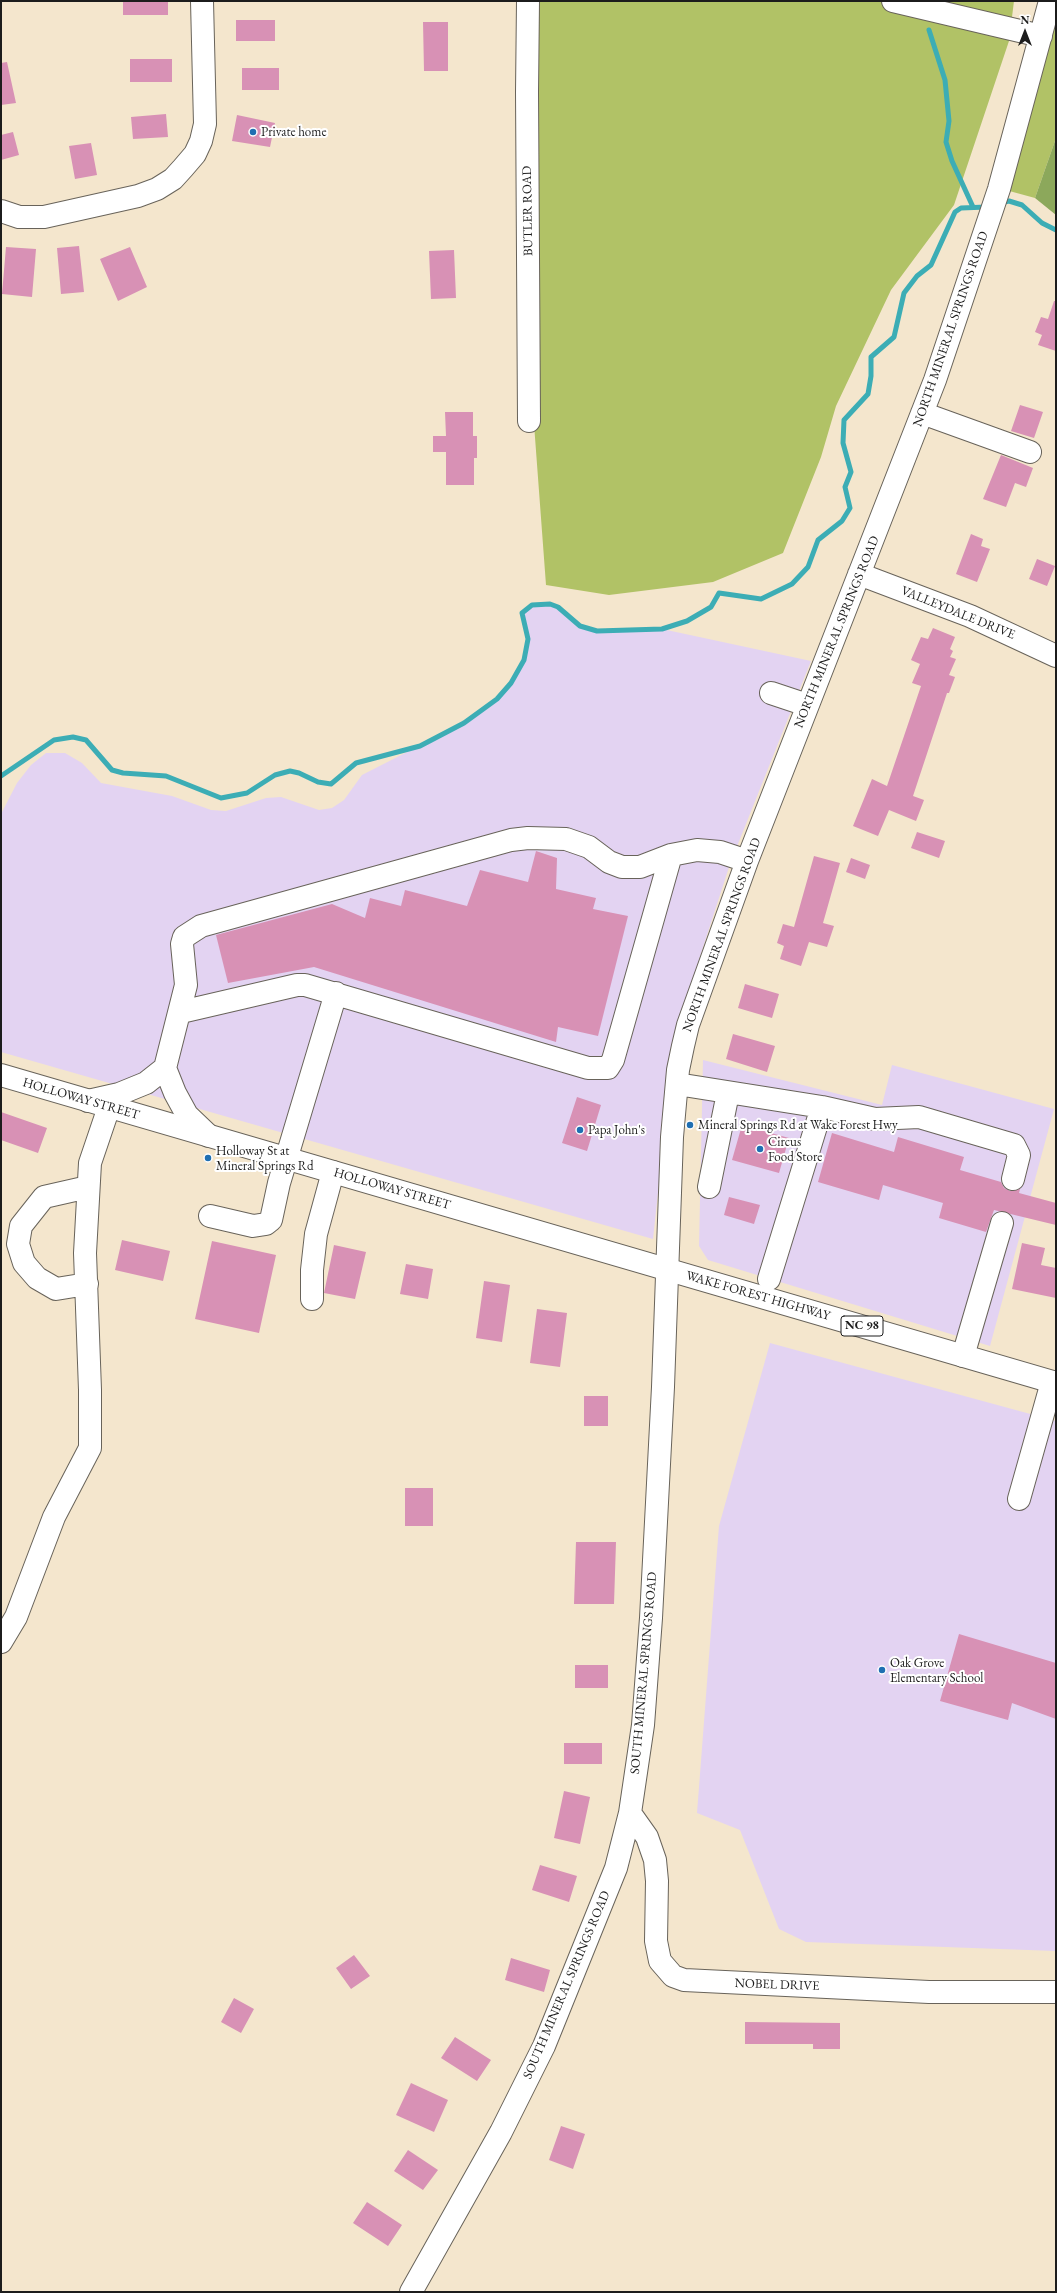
<!DOCTYPE html>
<html>
<head>
<meta charset="utf-8">
<style>
  body { margin:0 }
  #map { position:relative; width:1057px; height:2293px; overflow:hidden; background:#f4e6cd; font-family:"EB Garamond",serif }
  canvas { display:block }
  .frame { position:absolute; inset:0; border:2px solid #1c1c1c; pointer-events:none }
  .north { position:absolute; left:1005px; top:12px; width:40px; height:40px; -webkit-text-stroke:3px #fff; paint-order:stroke; rotate:0deg; font-size:11px; font-weight:700; line-height:16px; text-align:center; color:#1c1c1c }
  .north::after { content:''; display:block; margin:auto; width:14px; height:18px; background:#1c1c1c; clip-path:polygon(50% 0,100% 100%,50% 72%,0 100%) }
</style>
</head>
<body>
<div id="map">
<canvas width="1057" height="2293"></canvas>
<div class="frame"></div>
<div class="north">N</div>
</div>
<script>
const g = document.querySelector('canvas').getContext('2d');
g.lineJoin = 'round';
function fill(path, color) { g.fillStyle = color; g.fill(path, 'evenodd'); }
const toPath = rows => new Path2D(rows.map(r => 'M' + r).join(''));
function strokePath(path, color, width, dash) { g.strokeStyle = color; g.lineWidth = width; g.lineCap = dash ? 'butt' : 'round'; g.setLineDash(dash || []); g.stroke(path); }
function write(font, color, halo, rows, align = 'center') {
  g.font = font + ' "EB Garamond",serif'; g.lineWidth = 4; g.setLineDash([]); g.textBaseline = 'middle'; g.strokeStyle = halo; g.fillStyle = color; for (const [text, x, y, turn = 0] of rows) {
    g.save(); g.translate(x, y); g.rotate((+turn || 0) * Math.PI / 180); g.textAlign = isNaN(turn) ? turn : align; if (halo) g.strokeText(text, 0, 0); g.fillText(text, 0, 0); g.restore();
  }
}
fill(toPath([
  [550,604,558,607,580,626,597,631,662,629,811,661,730,864,675,1034,653,1239,1,1052,1,814,17,783,31,765,46,753,65,753,82,763,101,783,172,796,211,810,226,811,266,798,281,797,319,810,332,808,344,800,362,775,464,723,497,699,511,683,524,660,528,639,522,613,532,605],
  [703,1060,882,1105,892,1065,1054,1109,990,1346,708,1260,699,1246],
  [770,1343,1056,1421,1056,1951,806,1942,779,1929,740,1830,697,1813,719,1526]
]), '#e3d3f2');
fill(toPath([
  [531,1,1014,1,1009,41,954,205,891,290,836,406,821,457,783,553,713,582,609,595,546,585,534,424],
  [1056,1,1056,138,1035,198,1002,189]
]), '#b1c266');
fill(toPath([
  [1056,138,1056,215,1035,198]
]), '#8ca85b');
strokePath(toPath([
  [929,30,945,80,949,121,946,142,952,161,973,207],
  [1000,203,1009,201,1022,205,1042,223,1056,230],
  [1,776,54,740,73,737,86,740,112,770,123,773,166,776,221,798,247,793,275,775,290,771,299,773,318,782,331,784,356,763,420,746,464,723,497,699,511,683,524,660,528,639,522,613,532,605,550,604,558,607,580,626,597,631,662,629,687,621,711,607,719,593,761,599,792,584,808,567,818,540,842,521,850,508,845,487,851,472,843,443,844,420,868,394,871,376,871,357,894,337,904,293,917,276,931,265,955,212,961,208,987,207]
]), '#3cadb5', 5);
fill(toPath([
  [123,1,168,1,168,15,123,15],
  [236,20,275,20,275,41,236,41],
  [423,22,448,22,448,71,424,71],
  [130,59,172,59,172,82,130,82],
  [7,62,16,103,1,105,1,63],
  [242,68,279,68,279,90,242,90],
  [166,114,168,137,133,139,131,117],
  [237,115,275,123,270,147,232,141],
  [13,132,19,155,1,160,1,135],
  [91,143,97,175,75,179,69,146],
  [79,246,84,292,61,294,57,248],
  [6,247,36,249,32,297,2,294],
  [130,247,147,287,118,301,100,259],
  [454,250,456,298,431,299,429,251],
  [1054,301,1056,301,1056,351,1038,345,1042,335,1035,332,1041,317,1048,319],
  [1020,405,1043,412,1034,438,1011,431],
  [445,412,473,412,473,436,477,436,477,458,474,458,474,485,446,485,446,452,433,452,433,436,446,436],
  [1001,455,1033,468,1026,487,1015,483,1006,507,983,499],
  [971,534,983,539,981,546,990,549,977,582,956,574],
  [1037,559,1055,566,1047,586,1029,579],
  [933,628,955,637,950,649,953,651,950,657,956,659,949,675,955,677,949,693,947,693,913,796,924,800,916,821,889,810,878,836,853,826,872,779,887,786,921,686,912,683,920,664,911,660,921,637,928,639],
  [917,832,945,841,939,858,911,848],
  [536,851,557,858,556,889,596,898,593,909,628,916,598,1036,558,1027,556,1042,314,967,228,983,216,935,332,904,365,918,370,898,401,906,405,890,467,906,480,870,528,882],
  [814,856,840,863,823,923,834,926,827,947,809,942,801,966,780,959,784,946,777,943,783,924,794,927],
  [851,858,870,865,865,879,846,872],
  [745,984,779,994,772,1018,738,1008],
  [733,1034,775,1046,767,1072,726,1059],
  [577,1097,601,1105,587,1151,562,1143],
  [1,1112,47,1128,38,1153,1,1140],
  [742,1125,789,1138,779,1173,732,1160],
  [832,1133,894,1152,898,1137,964,1157,960,1170,1001,1182,1004,1188,1010,1191,1020,1189,1019,1193,1056,1203,1056,1225,994,1210,986,1232,939,1218,943,1203,883,1185,879,1200,818,1182],
  [729,1197,760,1205,754,1224,724,1215],
  [122,1240,170,1251,163,1281,115,1270],
  [212,1241,276,1255,259,1333,195,1319],
  [1022,1243,1045,1248,1041,1265,1056,1268,1056,1298,1012,1289],
  [334,1245,366,1252,355,1299,324,1293],
  [406,1264,433,1269,428,1299,400,1294],
  [484,1281,510,1285,502,1342,476,1338],
  [537,1309,567,1313,560,1367,530,1363],
  [584,1396,608,1396,608,1426,584,1426],
  [405,1488,433,1488,433,1526,405,1526],
  [576,1542,616,1542,614,1604,574,1604],
  [959,1634,1056,1663,1056,1719,1012,1703,1008,1720,940,1701],
  [575,1665,608,1665,608,1688,575,1688],
  [564,1743,602,1743,602,1764,564,1764],
  [564,1791,590,1797,580,1844,554,1838],
  [540,1865,577,1876,569,1902,532,1890],
  [354,1955,370,1976,351,1989,336,1968],
  [511,1958,550,1970,544,1992,505,1980],
  [234,1998,254,2009,241,2033,221,2022],
  [745,2022,840,2023,840,2049,813,2049,813,2044,745,2044],
  [455,2037,491,2060,477,2081,441,2058],
  [411,2083,448,2100,434,2132,396,2115],
  [561,2126,585,2134,573,2169,549,2160],
  [408,2150,438,2170,423,2190,394,2171],
  [367,2202,402,2225,388,2246,353,2223]
]), '#d891b5');
const minor = toPath([
  [528,1,527,92,529,421],
  [893,1,1041,36],
  [1,211,19,217,44,217,138,196,157,189,173,179,183,168,195,154,201,141,205,124,202,1],
  [922,413,1030,452],
  [859,574,970,616,1056,656],
  [771,693,807,705],
  [181,1012,297,985,305,985,588,1068,608,1068,613,1060,671,855],
  [677,1084,822,1107,875,1119,919,1117,1014,1145,1019,1155,1013,1179],
  [88,1101,119,1094,146,1083,165,1068],
  [209,1136,187,1115,175,1093,165,1068,186,985,182,944,184,937,201,926,511,840,528,838,566,839,589,847,609,862,622,867,640,867,671,855,697,850,720,852,747,861],
  [709,1187,728,1093],
  [210,1216,253,1226,266,1224,271,1220,279,1183,336,993],
  [769,1279,822,1107],
  [87,1284,56,1289,37,1278,24,1263,18,1244,21,1226,44,1197,88,1187],
  [312,1299,312,1270,316,1234,333,1172],
  [963,1356,1002,1223],
  [1019,1499,1052,1382],
  [1,1642,16,1617,54,1517,90,1448,90,1390,85,1253,90,1163,109,1107],
  [630,1813,647,1837,655,1860,657,1881,656,1941,660,1961,673,1976,684,1980,929,1992,1056,1992],
  [411,2292,501,2132,544,2046,616,1868,630,1813,643,1725,651,1618,663,1387,672,1137,678,1070,683,1046,688,1025,747,861,935,380,999,189,1050,1]
]);
const highway = toPath([
  [1,1075,1056,1383]
]);
strokePath(minor, '#68635a', 24);
strokePath(highway, '#68635a', 24);
strokePath(minor, '#fff', 22);
strokePath(highway, '#fff', 22);
for (const [x, y, r, color] of [
  [253,132,4,"#1f6fb2"],
  [690,1125,4,"#1f6fb2"],
  [580,1130,4,"#1f6fb2"],
  [760,1149,4,"#1f6fb2"],
  [208,1158,4,"#1f6fb2"],
  [882,1670,4,"#1f6fb2"]
]) { const dot = new Path2D(); dot.arc(x, y, r, 0, 2 * Math.PI); g.fillStyle = color; g.fill(dot); strokePath(dot, '#fff', 1.5); }
for (const [x, y, w] of [
  [862,1326,42]
]) { const box = new Path2D(); box.roundRect(x - w / 2, y - 10, w, 20, 3); g.fillStyle = '#fff'; g.fill(box); strokePath(box, '#1c1c1c', 1); }
write('bold 12px', '#1c1c1c', null, [
  ["NC 98",862,1326]
]);
write('13px', '#1c1c1c', '#fff', [
  ["Private home",261,132],
  ["Mineral Springs Rd at Wake Forest Hwy",698,1125],
  ["Papa John's",588,1130],
  ["Circus",768,1142],
  ["Food Store",768,1157],
  ["Holloway St at",216,1151],
  ["Mineral Springs Rd",216,1166],
  ["Oak Grove",890,1663],
  ["Elementary School",890,1678]
], 'left');
write('13px', '#1c1c1c', '#fff', [
  ["BUTLER ROAD",528,211,-91],
  ["NORTH MINERAL SPRINGS ROAD",951,329,-71],
  ["VALLEYDALE DRIVE",958,613,22],
  ["NORTH MINERAL SPRINGS ROAD",837,632,-68],
  ["NORTH MINERAL SPRINGS ROAD",722,935,-70],
  ["HOLLOWAY STREET",81,1099,16],
  ["HOLLOWAY STREET",392,1189,16],
  ["WAKE FOREST HIGHWAY",758,1296,16],
  ["SOUTH MINERAL SPRINGS ROAD",644,1673,-85],
  ["SOUTH MINERAL SPRINGS ROAD",567,1985,-67],
  ["NOBEL DRIVE",777,1985,2]
]);
</script>
</body>
</html>
